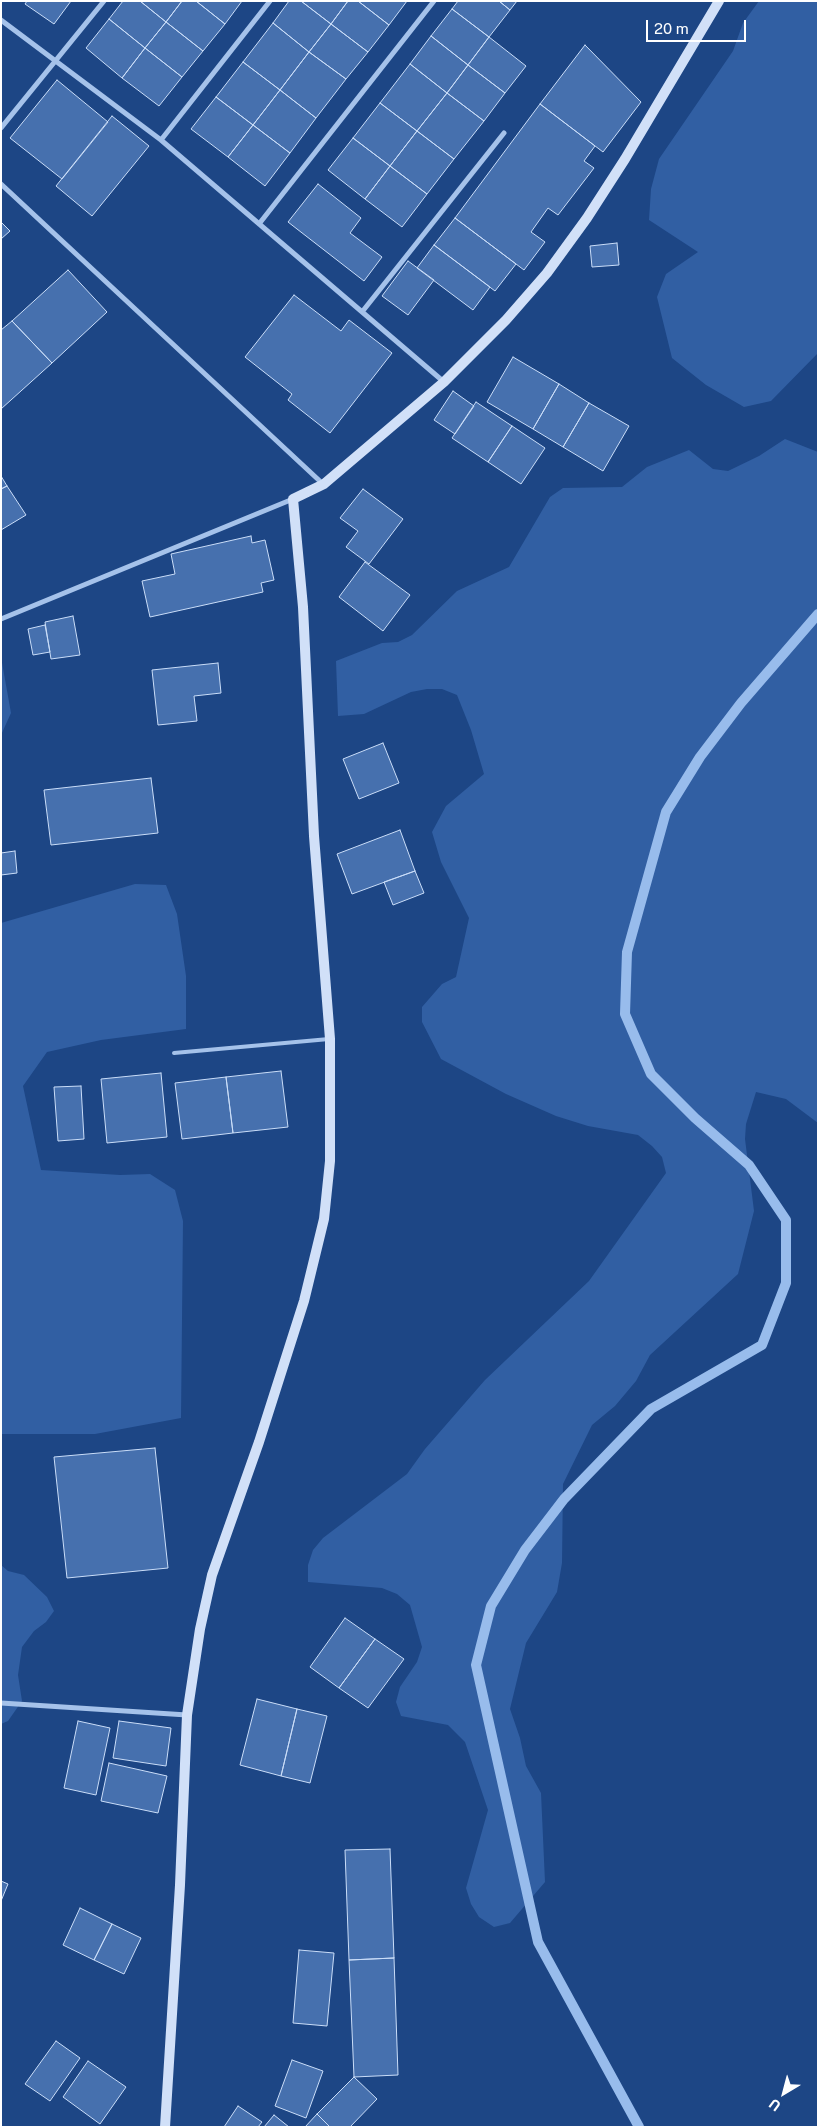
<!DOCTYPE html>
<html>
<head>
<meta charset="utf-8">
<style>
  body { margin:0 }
  #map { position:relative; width:819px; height:2128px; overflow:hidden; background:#1d4685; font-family:"Public Sans",sans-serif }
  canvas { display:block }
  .frame { position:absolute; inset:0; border:2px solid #fff; pointer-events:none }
  .north { position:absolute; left:759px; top:2068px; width:50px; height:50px; -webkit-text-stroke:4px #1d4685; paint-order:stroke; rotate:217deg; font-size:14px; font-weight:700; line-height:20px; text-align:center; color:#fff }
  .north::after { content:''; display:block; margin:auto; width:18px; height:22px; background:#fff; clip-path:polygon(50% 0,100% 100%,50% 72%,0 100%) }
  .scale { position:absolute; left:646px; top:20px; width:100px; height:22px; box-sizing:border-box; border:2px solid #fff; border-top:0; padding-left:6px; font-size:15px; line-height:18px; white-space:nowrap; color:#fff; -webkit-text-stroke:4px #1d4685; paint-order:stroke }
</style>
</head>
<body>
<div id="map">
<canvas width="819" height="2128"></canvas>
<div class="frame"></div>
<div class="north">U</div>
<div class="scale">20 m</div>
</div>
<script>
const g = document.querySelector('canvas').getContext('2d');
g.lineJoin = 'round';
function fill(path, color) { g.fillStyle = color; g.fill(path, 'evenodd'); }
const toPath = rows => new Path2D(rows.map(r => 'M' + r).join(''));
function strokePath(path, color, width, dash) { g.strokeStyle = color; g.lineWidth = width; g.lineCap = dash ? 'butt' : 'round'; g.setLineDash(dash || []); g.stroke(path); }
fill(toPath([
  [759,1,818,1,818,353,771,401,744,407,706,385,672,358,657,297,666,274,698,252,649,220,651,189,659,159,733,51,743,23],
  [785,439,818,452,818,1123,786,1099,756,1092,746,1124,745,1139,754,1211,738,1274,650,1355,636,1381,615,1406,592,1425,563,1484,562,1563,557,1592,526,1643,510,1709,520,1738,526,1766,541,1793,545,1882,510,1923,494,1927,479,1917,471,1904,466,1888,488,1810,465,1742,448,1725,401,1716,396,1702,400,1687,417,1662,422,1647,410,1605,397,1594,382,1588,308,1582,308,1565,313,1550,323,1538,407,1474,425,1449,485,1380,589,1281,666,1173,662,1157,652,1146,638,1135,588,1126,556,1116,506,1094,441,1059,422,1022,422,1007,442,984,456,977,469,918,441,862,432,832,446,806,484,774,471,730,457,695,442,689,427,689,411,692,364,714,338,716,336,661,382,643,398,642,412,635,457,591,509,567,550,497,563,488,622,487,647,467,689,450,713,469,728,471,759,456],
  [1,657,11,713,1,735],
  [135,884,166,885,177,914,186,976,186,1029,101,1040,47,1052,23,1086,41,1170,120,1175,150,1174,175,1190,183,1221,181,1418,95,1434,1,1434,1,923],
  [1,1565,8,1571,24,1575,47,1597,54,1611,46,1622,34,1631,22,1647,18,1675,22,1701,8,1721,1,1724]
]), '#315fa3');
strokePath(toPath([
  [639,2127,538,1942,476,1665,491,1606,525,1550,564,1499,651,1409,762,1345,786,1283,786,1220,749,1165,695,1118,651,1074,625,1014,627,952,666,812,700,757,741,703,818,614]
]), '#98bcec', 10);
const building = toPath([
  [27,1,71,1,54,24,25,4,27,1],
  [123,1,140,1,166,22,145,48,109,19,123,1],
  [140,1,182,1,166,22,140,1],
  [182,1,196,1,225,24,203,51,166,22,182,1],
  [196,1,242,1,225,24,196,1],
  [289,1,301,1,331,24,309,52,273,23,289,1],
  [301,1,348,1,331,24,301,1],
  [348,1,358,1,389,25,368,52,331,24,348,1],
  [358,1,407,1,389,25,358,1],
  [458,1,499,1,510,10,489,37,452,9,458,1],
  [499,1,517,1,510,10,499,1],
  [452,9,489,37,468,65,431,36,452,9],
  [109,19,145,48,122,78,86,48,109,19],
  [166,22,203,51,182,77,145,48,166,22],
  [273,23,309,52,280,90,243,62,273,23],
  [331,24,368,52,346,79,309,52,331,24],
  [431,36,468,65,447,93,410,64,431,36],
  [489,37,526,66,505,93,468,65,489,37],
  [585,45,641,102,603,152,540,104,585,45],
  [145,48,182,77,159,106,122,78,145,48],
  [309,52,346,79,316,118,280,90,309,52],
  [243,62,280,90,253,125,216,97,243,62],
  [410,64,447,93,417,131,380,103,410,64],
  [468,65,505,93,484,121,447,93,468,65],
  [57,80,108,122,62,179,10,138,57,80],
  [280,90,316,118,290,153,253,125,280,90],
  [447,93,484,121,454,159,417,131,447,93],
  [216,97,253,125,228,157,191,129,216,97],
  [380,103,417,131,390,166,353,138,380,103],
  [540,104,595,146,584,161,594,168,558,215,548,208,531,232,545,242,524,270,455,218,540,104],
  [112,116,149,146,92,216,56,186,112,116],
  [253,125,290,153,265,186,228,157,253,125],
  [417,131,454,159,427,194,390,166,417,131],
  [353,138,390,166,365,199,328,170,353,138],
  [390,166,427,194,402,227,365,199,390,166],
  [318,184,361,218,350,233,382,257,364,281,288,222,318,184],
  [455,218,516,264,495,291,434,245,455,218],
  [1,222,10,231,1,239,1,222],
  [617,243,619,265,592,267,590,246,617,243],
  [434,245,490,287,473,310,417,268,434,245],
  [408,261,434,280,408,315,382,296,408,261],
  [68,270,107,312,52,363,12,321,68,270],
  [294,295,341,331,349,320,392,353,330,433,288,400,292,394,245,357,294,295],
  [12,321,52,363,1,409,1,330,12,321],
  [513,357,559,384,533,429,487,402,513,357],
  [559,384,589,403,563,447,533,429,559,384],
  [453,391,474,406,455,434,434,420,453,391],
  [476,402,512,426,488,462,452,438,476,402],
  [589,403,629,426,603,471,563,447,589,403],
  [512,426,545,448,521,484,488,462,512,426],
  [1,476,7,486,1,489,1,476],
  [7,486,26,515,1,530,1,489,7,486],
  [363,489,403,519,369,564,346,547,358,531,340,518,363,489],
  [251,536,252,543,265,540,274,580,261,583,263,592,150,617,142,581,175,574,171,554,251,536],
  [365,562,410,595,383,631,339,597,365,562],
  [73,616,80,655,51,659,45,622,73,616],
  [45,625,50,652,33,655,28,629,45,625],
  [218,663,221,693,194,696,197,721,158,725,152,670,218,663],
  [383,743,399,783,359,799,343,759,383,743],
  [151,778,158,833,51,845,44,790,151,778],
  [400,830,415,871,352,894,337,854,400,830],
  [15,851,17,873,1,875,1,853,15,851],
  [415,871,424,893,393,905,384,882,415,871],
  [281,1071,288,1127,233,1133,226,1077,281,1071],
  [161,1073,167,1137,107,1143,101,1079,161,1073],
  [226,1077,233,1133,182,1139,175,1083,226,1077],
  [81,1086,84,1139,58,1141,54,1087,81,1086],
  [155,1448,168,1568,67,1578,54,1457,155,1448],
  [345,1618,375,1639,339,1688,310,1667,345,1618],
  [375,1639,404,1659,368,1708,339,1688,375,1639],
  [257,1699,297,1709,281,1776,240,1765,257,1699],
  [297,1709,327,1716,310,1783,281,1776,297,1709],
  [78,1721,110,1728,96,1795,64,1788,78,1721],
  [119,1721,171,1728,166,1766,113,1758,119,1721],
  [109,1763,167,1776,158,1813,101,1801,109,1763],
  [390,1849,394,1958,349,1960,345,1850,390,1849],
  [1,1881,8,1884,1,1901,1,1881],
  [80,1908,112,1924,94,1960,63,1945,80,1908],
  [112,1924,141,1938,124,1974,94,1960,112,1924],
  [299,1950,334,1953,327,2026,293,2023,299,1950],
  [394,1958,398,2075,354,2077,349,1960,394,1958],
  [56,2041,80,2058,50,2101,25,2084,56,2041],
  [292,2060,323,2071,306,2118,275,2106,292,2060],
  [88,2061,126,2087,100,2124,63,2097,88,2061],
  [354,2077,377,2099,350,2127,330,2127,317,2114,354,2077],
  [238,2106,262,2122,258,2127,224,2127,238,2106],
  [317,2114,330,2127,305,2127,317,2114],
  [274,2115,289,2127,264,2127,274,2115]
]);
fill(building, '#4670ae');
strokePath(building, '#caddf8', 1);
strokePath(toPath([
  [174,1053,329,1039]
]), '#a5c2ea', 4);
strokePath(toPath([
  [1,20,161,140,444,382],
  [1,128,104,1],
  [161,140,270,1],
  [1,184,323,484],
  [259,224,434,1],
  [362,312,504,133],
  [1,619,293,499],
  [1,1703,187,1715]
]), '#a5c2ea', 5);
strokePath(toPath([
  [165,2127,180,1885,187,1715,200,1629,212,1575,259,1442,304,1301,324,1219,330,1161,330,1039,314,836,303,607,293,499,324,484,444,382,506,320,547,273,587,218,625,159,719,1]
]), '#d1e0f8', 10);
</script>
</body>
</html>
